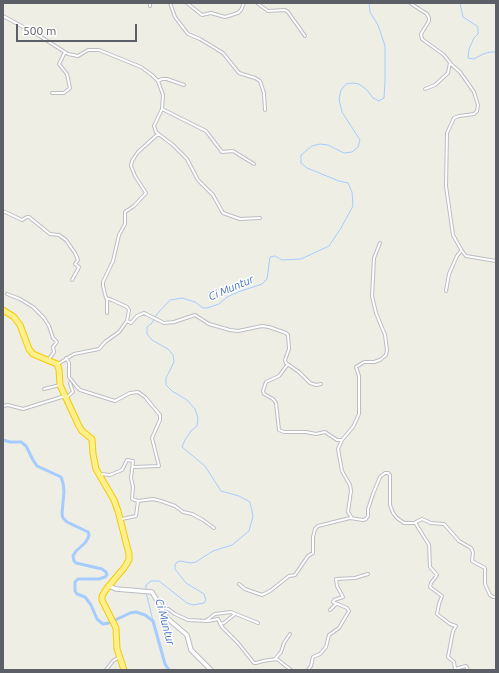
<!DOCTYPE html>
<html>
<head>
<meta charset="utf-8">
<style>
  body { margin:0 }
  #map { position:relative; width:499px; height:673px; overflow:hidden; background:#efeee5; font-family:Ubuntu,sans-serif }
  canvas { display:block }
  .frame { position:absolute; inset:0; border:4px solid #5c5f65; pointer-events:none }
  .scale { position:absolute; left:16px; top:24px; width:121px; height:18px; box-sizing:border-box; border:2px solid #5c5f65; border-top:0; padding-left:5px; font-size:12px; line-height:14px; white-space:nowrap; color:#5c5f65; -webkit-text-stroke:3px #fff; paint-order:stroke }
</style>
</head>
<body>
<div id="map">
<canvas width="499" height="673"></canvas>
<div class="frame"></div>
<div class="scale">500 m</div>
</div>
<script>
const g = document.querySelector('canvas').getContext('2d');
g.lineJoin = 'round';
const toPath = rows => new Path2D(rows.map(r => 'M' + r).join(''));
function strokePath(path, color, width, dash) { g.strokeStyle = color; g.lineWidth = width; g.lineCap = dash ? 'butt' : 'round'; g.setLineDash(dash || []); g.stroke(path); }
function write(font, color, halo, rows, align = 'center') {
  g.font = font + ' Ubuntu,sans-serif'; g.lineWidth = 3; g.setLineDash([]); g.textBaseline = 'middle'; g.strokeStyle = halo; g.fillStyle = color; for (const [text, x, y, turn = 0] of rows) {
    g.save(); g.translate(x, y); g.rotate((+turn || 0) * Math.PI / 180); g.textAlign = isNaN(turn) ? turn : align; if (halo) g.strokeText(text, 0, 0); g.fillText(text, 0, 0); g.restore();
  }
}
strokePath(toPath([
  [460,3,463,17,477,26,478,28,478,34,474,38,469,49,468,58,474,59,483,54,490,52,495,52,496,54],
  [153,621,146,592,146,585,151,581,159,581,187,603,193,605,204,603,206,600,204,594,186,583,175,569,175,565,177,562,180,561,191,563,196,562,213,551,232,545,249,531,253,516,250,502,239,496,221,491,205,466,182,447,185,440,191,431,197,426,198,418,195,409,187,400,172,391,166,385,166,378,174,362,173,355,168,349,152,340,147,334,147,327,152,323,157,314,170,300,182,298,195,302,203,308,207,308,219,304,227,297,238,292,262,284,267,279,270,257,275,256,282,260,301,259,329,246,341,228,353,206,352,192,348,183,339,181,307,168,301,163,301,155,312,146,320,144,328,145,344,153,352,152,358,147,360,140,342,112,339,99,341,90,346,84,352,83,359,84,367,90,373,98,379,101,384,98,385,81,385,46,378,25,370,12,369,3]
]), '#a5cbff', 1);
strokePath(toPath([
  [3,440,10,442,21,442,26,446,33,460,37,466,61,477,63,483,64,491,62,514,63,518,67,522,88,532,89,535,88,538,85,543,76,551,73,556,74,561,76,563,102,569,106,572,107,575,105,577,99,579,78,579,75,582,75,591,77,594,85,597,91,605,97,619,103,624,109,623,130,613,136,612,145,615,153,621,165,664,169,670]
]), '#a5cbff', 3);
const street = toPath([
  [150,3,150,6],
  [170,3,175,17,188,34,200,39,223,53,239,73,255,78,260,81,264,93,265,110],
  [187,3,202,15,211,13,225,17,238,13,241,10,244,3],
  [257,3,268,11,285,10,288,12,305,36],
  [410,3,427,14,429,18,429,21,421,34,422,39,444,55,452,65,460,72,474,92,478,105,477,111,474,114,459,116,454,118,447,133,446,186,453,235,462,251,466,256,496,261],
  [3,16,38,35,68,54,78,56,88,50,99,50,141,67,152,75,158,81,163,95,162,109,154,126,156,132,173,145,187,159,198,180,213,195,223,213,240,219,260,218],
  [158,81,162,79,167,79,184,85],
  [425,89,435,85,448,73,450,63],
  [52,93,64,93,70,88,67,74,59,64,65,52],
  [162,109,206,131,222,152,233,151,254,164],
  [3,211,22,220,27,217,29,217,50,234,59,235,66,240,75,253,78,260,75,264,79,267,72,280],
  [446,291,449,274,457,256,461,251],
  [7,294,20,299,33,307,44,318,49,326,53,338,57,342,53,347,54,352,49,359],
  [107,299,107,313],
  [127,321,131,323,137,316,144,313,164,323,174,322,195,315,209,324,230,330,238,331,262,326,269,327,286,333,288,335,289,349,285,360,286,363,299,372,310,383,316,385,321,384],
  [66,358,69,363,69,377,77,387,80,390,115,401,130,393,138,392,145,397,160,415,160,420,152,438,159,466,133,467],
  [58,364,74,354,99,349,105,342,119,332,127,321,129,310,127,307,112,300,106,298,103,286,103,282,113,261,119,235,125,224,125,212,134,206,146,193,135,176,131,166,132,161,138,152,158,134],
  [288,364,279,376,266,382,263,391,264,394,273,399,276,403,279,430,284,432,306,432,316,434,325,432,337,440,342,440,353,427,359,414,359,376,356,367,364,362,374,362,380,360,386,355,387,350,385,335,376,313,372,296,374,258,380,243],
  [44,389,60,385],
  [67,397,73,392,70,383],
  [3,406,8,405,23,409,65,396],
  [342,440,338,449,342,471,350,485,351,491,348,512,352,518],
  [101,474,110,475,122,470,127,460,133,461,131,478,133,487,132,499,138,501,153,499,161,501,175,506,183,512,192,514,203,520,214,528],
  [122,519,136,516,138,501],
  [239,584,245,589,262,595,270,591,289,576,295,575,308,556,313,553,313,537,315,529,318,526,350,518,363,520,366,519,368,516,368,509,373,494,380,477,385,473,388,473,390,475,390,505,393,513,397,518,404,523,415,523],
  [162,608,168,609,175,614,188,620,208,621,218,619,222,627,238,643,254,663,256,663,263,661,277,659,291,670],
  [330,610,336,604],
  [207,620,215,614,231,612,258,623],
  [220,624,224,623,235,614],
  [275,659,281,652,284,643,290,634],
  [106,670,113,661,119,657],
  [308,670,311,666,313,657,320,654,326,647,329,635,339,628,349,611,347,608,333,602,334,600,343,597,337,586,336,579,355,578,368,574],
  [468,670,466,666,455,669,454,662,448,657,453,631,456,626,450,624,437,614,439,604,442,596,430,587,431,583,437,575,430,567,429,545,416,524,416,522,422,519,431,523,444,524,459,541,471,548,473,552,472,561,485,568,485,584,490,595,493,597,496,597]
]);
const secondary = toPath([
  [109,586,116,589,152,592,167,618,187,635,191,650,211,670]
]);
const highway = toPath([
  [3,310,14,317,20,325,29,349,33,354,57,364,59,369,60,385,78,424,82,431,92,439,93,454,96,469,114,500,118,511,129,554,129,560,124,568,107,588,102,596,102,600,116,628,117,649,124,670]
]);
strokePath(street, '#bcbdc3', 4);
strokePath(secondary, '#babcc3', 5.5);
strokePath(highway, '#f4ca00', 7);
strokePath(street, '#fff', 2);
strokePath(secondary, '#fff', 3.5);
strokePath(highway, '#fef18d', 5);
write('italic 11px', '#4571c5', '#fff', [
  ["Ci Muntur",231,288,-23],
  ["Ci Muntur",165,622,75]
]);
</script>
</body>
</html>
